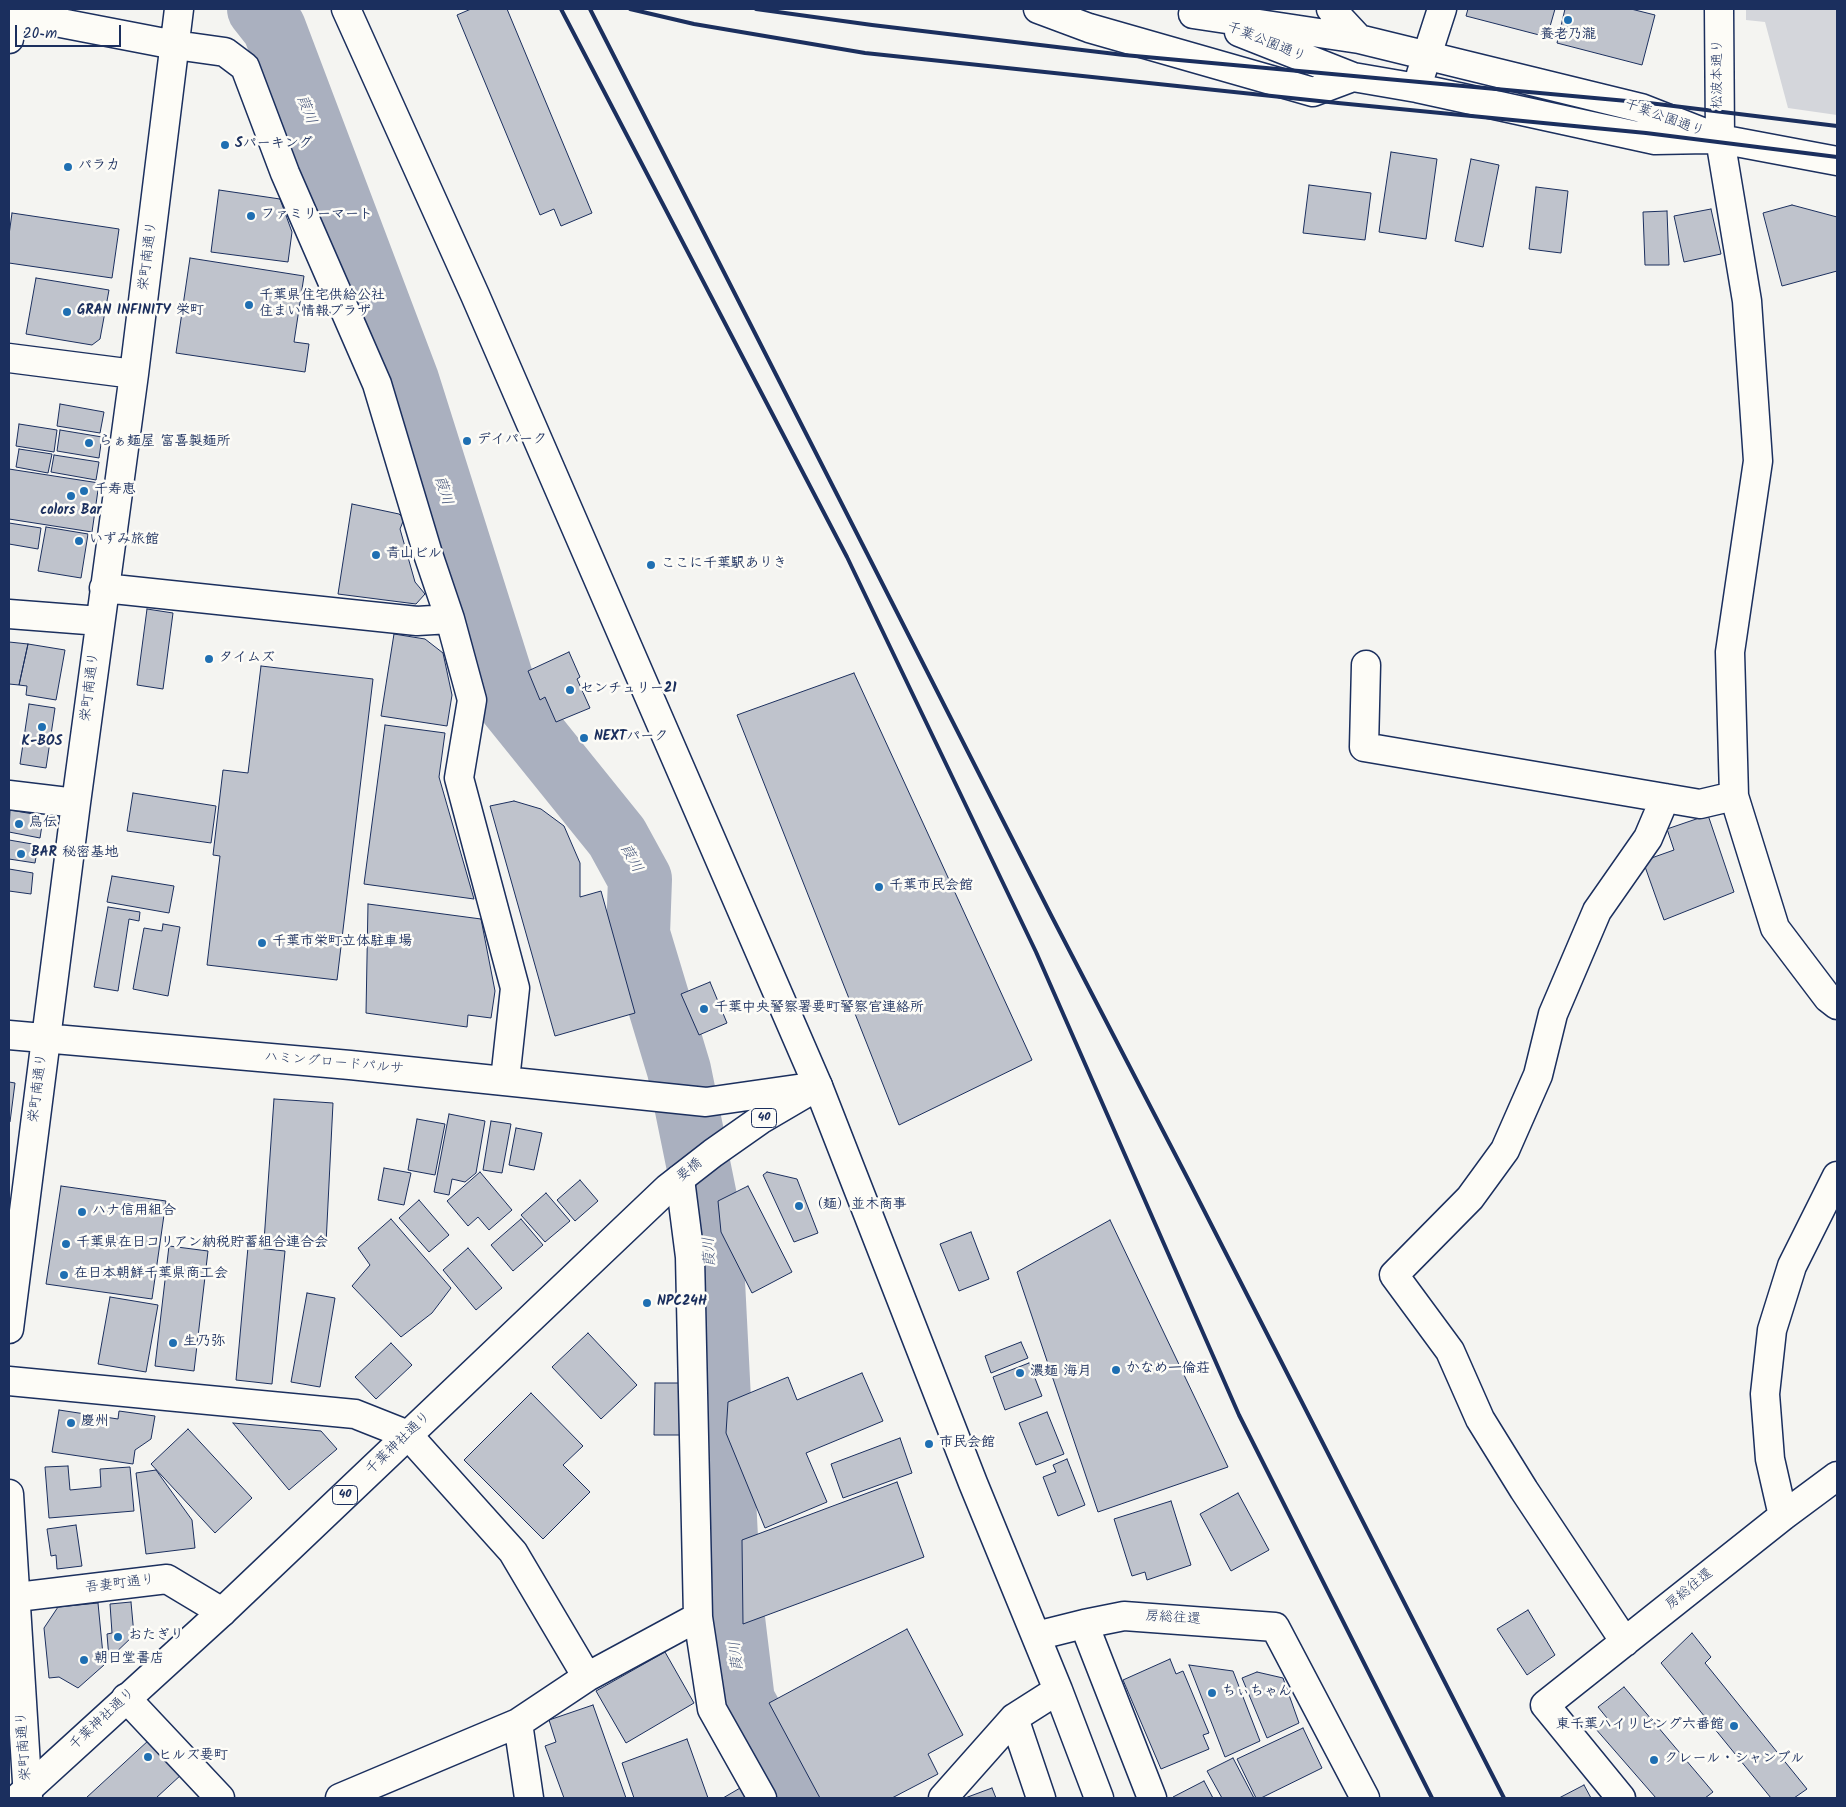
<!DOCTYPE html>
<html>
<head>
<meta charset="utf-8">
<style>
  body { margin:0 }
  #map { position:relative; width:1846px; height:1807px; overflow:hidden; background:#f4f4f1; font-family:Kalam,sans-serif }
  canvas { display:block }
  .frame { position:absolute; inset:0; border:10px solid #1b2f5e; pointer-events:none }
  .scale { position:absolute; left:15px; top:25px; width:106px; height:22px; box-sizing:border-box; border:2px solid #1b2f5e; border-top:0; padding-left:6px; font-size:15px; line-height:18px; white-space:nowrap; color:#1b2f5e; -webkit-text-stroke:4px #fdfcf7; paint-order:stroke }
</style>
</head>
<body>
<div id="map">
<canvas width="1846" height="1807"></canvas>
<div class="frame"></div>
<div class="scale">20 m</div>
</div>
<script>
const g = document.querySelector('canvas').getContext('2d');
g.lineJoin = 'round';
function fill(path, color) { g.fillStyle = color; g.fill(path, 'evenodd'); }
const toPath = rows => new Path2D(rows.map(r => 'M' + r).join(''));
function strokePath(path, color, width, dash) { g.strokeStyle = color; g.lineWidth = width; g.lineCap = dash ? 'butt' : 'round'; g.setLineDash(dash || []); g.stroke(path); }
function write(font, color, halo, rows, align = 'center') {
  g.font = font + ' Kalam,"Klee One",sans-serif'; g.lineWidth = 5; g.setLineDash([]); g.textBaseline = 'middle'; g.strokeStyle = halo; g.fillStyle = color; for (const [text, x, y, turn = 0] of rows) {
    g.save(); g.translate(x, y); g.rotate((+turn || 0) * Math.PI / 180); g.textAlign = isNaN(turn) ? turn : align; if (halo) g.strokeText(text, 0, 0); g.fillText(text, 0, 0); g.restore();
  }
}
fill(toPath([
  [1746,9,1837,9,1837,115,1788,108,1765,22,1746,20]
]), '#d4d6db');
strokePath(toPath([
  [259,9,274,28,407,380,509,703,617,837,640,879,638,934,679,1070,710,1222,728,1577,743,1701,798,1798]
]), '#aab0bf', 64);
const building = toPath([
  [471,9,507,9,592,213,561,226,554,209,540,215,457,15,471,9],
  [1468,9,1555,9,1547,37,1466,16,1468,9],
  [1565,9,1631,9,1655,15,1642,65,1557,43,1565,9],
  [1391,152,1437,159,1426,239,1379,232,1391,152],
  [1471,159,1499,165,1483,247,1455,241,1471,159],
  [1309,185,1371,193,1365,240,1303,233,1309,185],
  [1536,187,1568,191,1561,253,1529,249,1536,187],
  [219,190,280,199,292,232,288,262,211,252,219,190],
  [1792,205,1837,217,1837,271,1782,286,1763,213,1792,205],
  [1711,209,1721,254,1684,262,1674,216,1711,209],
  [1667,211,1669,265,1645,265,1643,212,1667,211],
  [12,213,119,229,112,278,9,263,9,235,12,213],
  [190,258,304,276,294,342,309,344,305,372,176,353,190,258],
  [36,278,109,290,100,339,92,345,26,334,36,278],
  [60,404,104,412,100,433,57,426,60,404],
  [19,424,57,430,54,452,16,446,19,424],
  [60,430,102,437,99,458,57,451,60,430],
  [19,449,52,454,48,473,16,467,19,449],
  [54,455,99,462,96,480,51,472,54,455],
  [9,469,99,483,92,532,9,519,9,469],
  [352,504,399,514,404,519,400,529,415,582,425,594,416,604,338,594,352,504],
  [9,523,41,528,38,549,9,544,9,523],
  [46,527,88,534,81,578,38,571,46,527],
  [147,609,173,613,163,689,137,685,147,609],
  [394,634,425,639,443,653,452,695,447,726,381,716,394,634],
  [9,642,28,644,19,685,9,684,9,642],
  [28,644,65,650,56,700,26,695,27,686,19,685,28,644],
  [569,652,580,677,577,679,590,708,556,722,545,697,540,700,528,671,569,652],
  [261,666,373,679,337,980,207,965,220,856,213,855,223,770,248,773,261,666],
  [854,673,1032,1060,899,1125,737,715,854,673],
  [29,704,55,708,46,768,20,764,29,704],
  [385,725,445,733,439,777,474,899,364,884,385,725],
  [133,793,216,806,211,843,127,831,133,793],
  [514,801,541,809,564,826,580,863,580,897,601,891,635,1013,555,1036,490,806,514,801],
  [10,810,33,814,32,823,42,825,40,838,9,832,10,810],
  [1708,815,1734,892,1664,920,1643,861,1674,850,1667,829,1708,815],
  [9,840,38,845,35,863,9,859,9,840],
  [9,869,33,873,31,894,9,891,9,869],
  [112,876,174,886,169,913,107,902,112,876],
  [368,904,481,919,495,991,491,1018,468,1015,467,1027,366,1013,368,904],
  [108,907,140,912,139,921,129,919,118,991,94,987,108,907],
  [163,924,180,927,168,996,133,989,144,928,162,931,163,924],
  [710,982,727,1023,699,1035,681,994,710,982],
  [9,1082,15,1083,10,1122,9,1122,9,1082],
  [274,1099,333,1103,326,1244,264,1241,274,1099],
  [449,1114,485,1121,476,1173,465,1182,452,1179,449,1195,434,1192,449,1114],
  [417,1119,445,1124,435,1175,408,1170,417,1119],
  [491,1121,511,1124,502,1173,483,1170,491,1121],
  [516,1128,542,1133,534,1170,509,1165,516,1128],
  [384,1168,411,1173,404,1205,378,1200,384,1168],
  [480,1172,512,1210,489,1230,478,1217,468,1226,447,1201,480,1172],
  [767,1172,797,1179,818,1233,794,1242,763,1175,767,1172],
  [580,1180,598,1201,575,1221,557,1200,580,1180],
  [61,1186,166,1201,152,1299,46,1284,61,1186],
  [748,1186,792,1272,752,1293,721,1232,718,1201,748,1186],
  [546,1193,570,1221,545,1242,521,1215,546,1193],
  [419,1200,449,1235,429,1252,399,1218,419,1200],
  [391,1219,451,1288,432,1313,401,1337,352,1286,370,1265,358,1248,391,1219],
  [521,1219,543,1245,513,1271,491,1245,521,1219],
  [1110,1220,1228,1467,1098,1512,1017,1272,1110,1220],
  [971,1232,989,1279,959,1291,940,1244,971,1232],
  [169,1246,208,1251,194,1371,155,1366,169,1246],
  [248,1247,285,1251,272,1384,236,1380,248,1247],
  [468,1248,502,1288,476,1310,443,1270,468,1248],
  [307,1293,335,1298,320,1387,291,1382,307,1293],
  [110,1297,158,1305,146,1372,98,1364,110,1297],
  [588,1333,637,1385,601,1419,552,1367,588,1333],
  [1021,1342,1028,1358,991,1373,985,1356,1021,1342],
  [391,1343,412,1365,376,1399,355,1377,391,1343],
  [1029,1363,1042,1396,1005,1410,993,1377,1029,1363],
  [862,1373,883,1421,806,1453,827,1502,765,1528,726,1433,728,1402,788,1377,797,1400,862,1373],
  [655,1383,682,1383,682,1435,654,1435,655,1383],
  [531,1393,583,1446,563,1465,590,1492,543,1539,464,1460,531,1393],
  [59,1410,118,1419,119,1411,155,1416,151,1439,135,1450,133,1464,52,1452,59,1410],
  [1047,1412,1064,1454,1036,1465,1019,1423,1047,1412],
  [233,1423,321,1431,337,1449,289,1490,233,1423],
  [188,1429,252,1498,215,1533,151,1464,188,1429],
  [900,1438,912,1473,843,1498,831,1464,900,1438],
  [1067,1459,1085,1505,1058,1516,1043,1477,1056,1472,1053,1465,1067,1459],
  [68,1466,70,1490,101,1487,100,1469,130,1467,134,1511,49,1518,45,1467,68,1466],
  [156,1470,192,1520,195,1548,146,1554,136,1473,156,1470],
  [897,1482,924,1557,743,1624,742,1540,897,1482],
  [1238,1493,1269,1550,1231,1571,1200,1514,1238,1493],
  [1171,1501,1191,1565,1147,1580,1145,1572,1132,1576,1114,1519,1171,1501],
  [76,1525,82,1566,57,1569,56,1555,51,1556,47,1529,76,1525],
  [131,1602,134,1635,109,1659,107,1634,112,1633,110,1604,131,1602],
  [98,1603,104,1665,78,1688,59,1677,49,1678,44,1628,58,1607,98,1603],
  [1528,1610,1555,1655,1527,1675,1497,1629,1528,1610],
  [907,1629,963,1735,928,1754,938,1774,892,1798,820,1798,769,1703,907,1629],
  [1692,1633,1711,1657,1705,1663,1807,1789,1794,1798,1771,1798,1661,1663,1692,1633],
  [665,1652,694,1703,626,1743,596,1691,665,1652],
  [1170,1659,1176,1674,1183,1671,1209,1733,1203,1735,1209,1749,1161,1769,1123,1680,1170,1659],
  [1189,1665,1233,1671,1260,1741,1225,1757,1189,1665],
  [1257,1672,1283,1678,1299,1723,1267,1738,1242,1678,1257,1672],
  [1624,1687,1713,1792,1705,1798,1656,1798,1595,1728,1607,1718,1598,1707,1624,1687],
  [593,1705,626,1798,564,1798,545,1746,556,1742,549,1720,593,1705],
  [1303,1728,1322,1768,1261,1798,1256,1798,1237,1759,1303,1728],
  [687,1739,708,1798,634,1798,622,1763,687,1739],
  [149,1740,182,1774,156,1798,86,1798,149,1740],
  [1233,1758,1254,1798,1222,1798,1207,1771,1233,1758],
  [1204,1781,1213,1798,1174,1798,1173,1797,1204,1781],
  [747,1784,755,1798,723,1798,747,1784],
  [1584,1785,1591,1798,1559,1798,1584,1785],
  [992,1788,996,1798,965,1798,992,1788]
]);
fill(building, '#bfc3cc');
strokePath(building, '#1b2f5e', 1);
const minor = toPath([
  [346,9,475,295,818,1086,973,1483,1058,1690,1099,1798],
  [1038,9,1089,28,1313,92,1353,77],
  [1331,9,1359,39],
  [1719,9,1720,139,1747,301,1758,461,1730,652,1734,796,1775,928,1828,998,1837,1005],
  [9,13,175,45,225,52,245,67,285,173,377,384,428,554,450,619,472,700,459,778,515,988,505,1080],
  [1193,14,1359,39,1641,108,1720,139,1837,161],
  [1239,32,1353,77,1417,88,1655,140,1708,139],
  [9,39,12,14],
  [1421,74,1442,9],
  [9,358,134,374],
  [104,588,417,621,450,619],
  [9,614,100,621],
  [1366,665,1364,747,1700,804,1734,796],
  [9,795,76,803],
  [9,1035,350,1065,706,1102,818,1086],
  [680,1179,690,1257,698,1617,712,1709,762,1798],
  [9,1329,76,803,134,374,179,9],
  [9,1381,355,1414,408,1435,513,1552,587,1677],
  [9,1494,28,1798],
  [1783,1516,1770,1459,1765,1394,1772,1330,1792,1266,1837,1176],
  [9,1598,167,1579,222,1612],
  [1084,1624,1152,1798],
  [1036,1636,1084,1624,1124,1616,1275,1627,1365,1798],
  [1625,1642,1524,1490,1480,1419,1450,1351,1394,1275,1470,1198,1505,1150,1538,1075,1553,1014,1597,911,1648,838,1665,798],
  [126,1698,220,1798],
  [1014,1718,1041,1798],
  [518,1723,529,1798],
  [340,1798,518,1723,587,1677,698,1617],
  [943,1798,1014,1718,1058,1690],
  [1621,1798,1545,1705,1783,1516,1837,1476]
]);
const major = toPath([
  [18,1798,222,1612,668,1188,713,1153,760,1120,818,1086]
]);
strokePath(minor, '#1b2f5e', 31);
strokePath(major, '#1b2f5e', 31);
strokePath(minor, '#fdfcf7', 28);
strokePath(major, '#fdfcf7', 28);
strokePath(toPath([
  [561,9,847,557,1036,952,1239,1415,1432,1798],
  [590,9,1052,917,1189,1181,1504,1798],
  [630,9,694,24,865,53,1338,103,1646,133,1837,157],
  [756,9,872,25,1124,55,1649,103,1837,126]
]), '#1b2f5e', 4);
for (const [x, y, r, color] of [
  [1568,20,5,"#1f6fb2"],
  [225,145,5,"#1f6fb2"],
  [68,167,5,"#1f6fb2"],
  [251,216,5,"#1f6fb2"],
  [249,305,5,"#1f6fb2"],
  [67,312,5,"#1f6fb2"],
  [467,441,5,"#1f6fb2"],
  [89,443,5,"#1f6fb2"],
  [84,491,5,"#1f6fb2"],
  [71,496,5,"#1f6fb2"],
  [79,541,5,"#1f6fb2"],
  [376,555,5,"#1f6fb2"],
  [651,565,5,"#1f6fb2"],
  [209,659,5,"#1f6fb2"],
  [570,690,5,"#1f6fb2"],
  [42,727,5,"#1f6fb2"],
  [584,738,5,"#1f6fb2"],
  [19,824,5,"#1f6fb2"],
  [21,854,5,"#1f6fb2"],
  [879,887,5,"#1f6fb2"],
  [262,943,5,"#1f6fb2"],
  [704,1009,5,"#1f6fb2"],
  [799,1206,5,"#1f6fb2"],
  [82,1212,5,"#1f6fb2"],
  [66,1244,5,"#1f6fb2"],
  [64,1275,5,"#1f6fb2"],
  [647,1303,5,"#1f6fb2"],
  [173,1343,5,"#1f6fb2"],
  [1116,1370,5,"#1f6fb2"],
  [1020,1373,5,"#1f6fb2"],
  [71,1423,5,"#1f6fb2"],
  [929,1444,5,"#1f6fb2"],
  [118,1637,5,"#1f6fb2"],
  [84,1660,5,"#1f6fb2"],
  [1212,1693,5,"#1f6fb2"],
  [1734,1726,5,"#1f6fb2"],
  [148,1757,5,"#1f6fb2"],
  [1654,1760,5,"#1f6fb2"]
]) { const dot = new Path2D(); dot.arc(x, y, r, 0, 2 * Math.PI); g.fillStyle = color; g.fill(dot); strokePath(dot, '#fdfcf7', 2); }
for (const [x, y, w] of [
  [764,1118,25],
  [345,1495,25]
]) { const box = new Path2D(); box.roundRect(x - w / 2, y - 9.5, w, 19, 4); g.fillStyle = '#fdfcf7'; g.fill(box); strokePath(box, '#1b2f5e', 1); }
write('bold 12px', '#1b2f5e', null, [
  ["40",764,1118],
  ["40",345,1495]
]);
write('bold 14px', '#1b2f5e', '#fdfcf7', [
  ["養老乃瀧",1568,36,"center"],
  ["Sパーキング",235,145],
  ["パラカ",78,167],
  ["ファミリーマート",261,216],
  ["千葉県住宅供給公社",259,297],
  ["住まい情報プラザ",259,313],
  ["GRAN INFINITY 栄町",77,312],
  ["デイパーク",477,441],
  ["らぁ麺屋 富喜製麺所",99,443],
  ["千寿恵",94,491],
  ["colors Bar",71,512,"center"],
  ["いずみ旅館",89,541],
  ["青山ビル",386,555],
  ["ここに千葉駅ありき",661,565],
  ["タイムズ",219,659],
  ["センチュリー21",580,690],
  ["NEXTパーク",594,738],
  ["K-BOS",42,743,"center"],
  ["鳥伝",29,824],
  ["BAR 秘密基地",31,854],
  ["千葉市民会館",889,887],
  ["千葉市栄町立体駐車場",272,943],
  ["千葉中央警察署要町警察官連絡所",714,1009],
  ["（麺）並木商事",809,1206],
  ["ハナ信用組合",92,1212],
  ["千葉県在日コリアン納税貯蓄組合連合会",76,1244],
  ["在日本朝鮮千葉県商工会",74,1275],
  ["NPC24H",657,1303],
  ["生乃弥",183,1343],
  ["かなめ一倫荘",1126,1370],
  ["濃麺 海月",1030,1373],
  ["慶州",81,1423],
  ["市民会館",939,1444],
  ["おたぎり",128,1637],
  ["朝日堂書店",94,1660],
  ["ちぃちゃん",1222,1693],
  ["東千葉ハイリビング六番館",1724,1726,"right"],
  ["ヒルズ要町",158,1757],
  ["クレール・シャンブル",1664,1760]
], 'left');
write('14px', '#1b2f5e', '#fdfcf7', [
  ["千葉公園通り",1266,43,22],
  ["松波本通り",1719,74,-90],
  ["千葉公園通り",1664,119,20],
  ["栄町南通り",149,256,-83],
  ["栄町南通り",91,687,-83],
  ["ハミングロードパルサ",334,1064,5],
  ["栄町南通り",39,1088,-83],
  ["要橋",690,1171,-38],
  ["千葉神社通り",399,1444,-44],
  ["吾妻町通り",120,1585,-7],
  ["房総往還",1690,1590,-39],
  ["房総往還",1173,1619,4],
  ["千葉神社通り",103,1720,-43],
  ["栄町南通り",25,1746,-94]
]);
write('italic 15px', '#46567b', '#fdfcf7', [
  ["葭川",305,110,69],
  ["葭川",442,491,72],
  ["葭川",630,859,61],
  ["葭川",711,1252,-93],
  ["葭川",738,1656,-97]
]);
</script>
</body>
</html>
